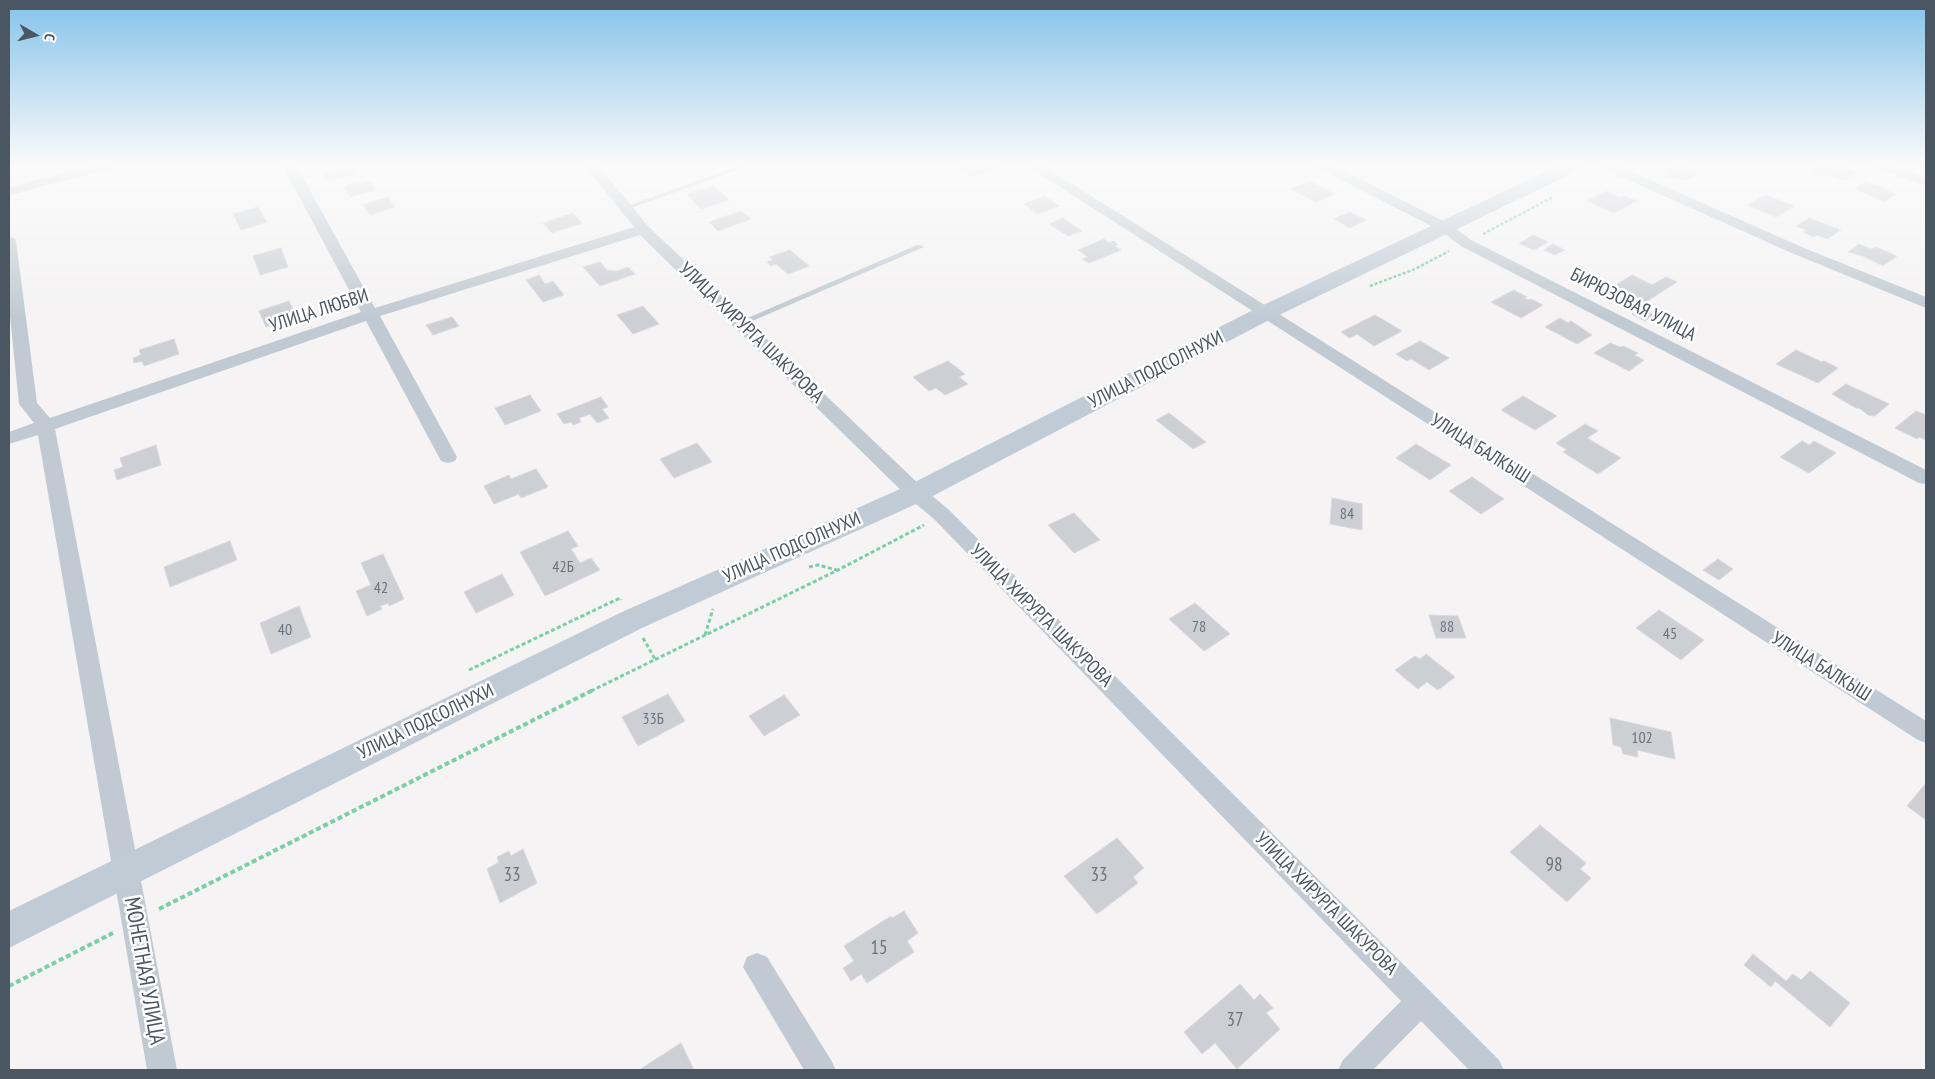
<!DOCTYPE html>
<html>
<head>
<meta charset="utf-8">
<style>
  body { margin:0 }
  #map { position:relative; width:1935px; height:1079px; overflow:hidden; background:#f5f3f3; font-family:"PT Sans Narrow",sans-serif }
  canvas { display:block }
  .frame { position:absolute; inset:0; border:10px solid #4a5661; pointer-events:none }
  .north { position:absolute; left:10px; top:10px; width:50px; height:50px; -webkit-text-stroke:4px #fff; paint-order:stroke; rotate:98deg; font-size:14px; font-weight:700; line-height:20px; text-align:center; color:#4a5661 }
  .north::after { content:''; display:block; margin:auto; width:18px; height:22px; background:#4a5661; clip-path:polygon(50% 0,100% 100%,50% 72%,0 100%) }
</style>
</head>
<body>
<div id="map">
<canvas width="1935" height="1079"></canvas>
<div class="frame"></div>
<div class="north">С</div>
</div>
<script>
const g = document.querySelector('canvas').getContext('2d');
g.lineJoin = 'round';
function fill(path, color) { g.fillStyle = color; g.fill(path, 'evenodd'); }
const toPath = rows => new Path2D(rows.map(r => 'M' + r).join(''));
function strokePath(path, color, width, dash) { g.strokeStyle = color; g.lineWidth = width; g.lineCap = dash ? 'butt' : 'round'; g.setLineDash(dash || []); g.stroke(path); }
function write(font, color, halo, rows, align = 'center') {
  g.font = font + ' "PT Sans Narrow",sans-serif'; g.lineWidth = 5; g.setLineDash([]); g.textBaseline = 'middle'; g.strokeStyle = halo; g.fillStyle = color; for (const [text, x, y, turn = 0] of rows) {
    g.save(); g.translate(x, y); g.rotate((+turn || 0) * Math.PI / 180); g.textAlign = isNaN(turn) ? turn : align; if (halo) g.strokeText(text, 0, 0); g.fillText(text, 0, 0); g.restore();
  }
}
const building = toPath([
  [956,165,995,165,999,168,973,177,956,165],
  [1675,165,1679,165,1699,173,1685,181,1666,176,1669,174,1663,171,1675,165],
  [1820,165,1840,165,1858,172,1844,181,1824,174,1820,176,1809,171,1820,165],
  [353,167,357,173,333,180,331,177,326,179,323,174,353,167],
  [370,181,375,190,350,197,344,188,347,187,346,185,355,183,356,184,370,181],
  [1310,181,1335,194,1316,202,1291,189,1310,181],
  [1865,182,1887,188,1884,189,1896,194,1884,201,1854,189,1865,182],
  [714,186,729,200,701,209,687,194,714,186],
  [1606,191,1621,198,1625,196,1637,201,1614,213,1587,201,1606,191],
  [1766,195,1794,206,1776,217,1747,205,1766,195],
  [1044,196,1059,206,1038,214,1024,204,1044,196],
  [388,197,395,207,370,215,363,205,388,197],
  [258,207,267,222,241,230,233,214,258,207],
  [741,211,751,219,718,231,709,222,741,211],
  [1350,212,1366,220,1350,228,1334,219,1350,212],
  [573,213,582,223,552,233,543,223,573,213],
  [1063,218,1082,231,1068,236,1049,224,1063,218],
  [1809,218,1841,230,1827,239,1817,235,1814,237,1803,232,1806,230,1796,226,1809,218],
  [1534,235,1548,242,1534,250,1519,243,1534,235],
  [1104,239,1110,243,1114,241,1118,245,1115,246,1121,250,1089,263,1082,259,1088,257,1078,250,1104,239],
  [1553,244,1565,250,1555,255,1544,250,1553,244],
  [1859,244,1871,249,1876,247,1897,256,1883,266,1863,256,1848,252,1859,244],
  [281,248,288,267,260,275,253,256,281,248],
  [790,250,809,266,788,274,776,264,771,266,767,262,773,260,769,257,790,250],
  [600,262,607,270,617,271,628,267,635,274,600,286,583,267,600,262],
  [539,275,545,284,553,281,564,295,543,302,526,280,539,275],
  [1632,275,1652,285,1666,277,1677,282,1646,302,1614,286,1632,275],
  [1514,290,1527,297,1524,298,1528,300,1531,299,1543,305,1521,318,1491,302,1514,290],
  [289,301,297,317,266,327,259,311,289,301],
  [643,306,659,324,633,334,617,315,643,306],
  [1642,309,1655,315,1645,321,1632,314,1642,309],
  [1375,315,1402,331,1374,346,1357,334,1350,338,1341,332,1375,315],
  [452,317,459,326,433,335,426,325,452,317],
  [1560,318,1568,323,1571,321,1592,335,1577,344,1545,327,1560,318],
  [174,339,179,354,144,366,142,361,134,363,133,358,141,355,139,350,174,339],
  [1420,341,1449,358,1429,370,1411,359,1407,361,1396,354,1420,341],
  [1610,343,1620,347,1623,346,1638,353,1634,355,1644,360,1629,371,1594,353,1610,343],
  [1796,350,1822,362,1824,361,1838,368,1818,383,1776,364,1796,350],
  [948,361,965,374,959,377,968,384,945,395,936,388,929,391,913,377,948,361],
  [1846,384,1889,404,1875,416,1868,415,1859,408,1856,408,1832,394,1846,384],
  [530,395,541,411,505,425,495,408,530,395],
  [1523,396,1557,416,1535,430,1501,410,1523,396],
  [601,397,608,407,602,409,609,418,597,423,590,414,579,418,581,422,573,425,571,422,564,424,557,414,601,397],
  [1916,411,1926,415,1926,440,1919,437,1917,439,1895,428,1916,411],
  [1169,413,1206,442,1193,449,1156,420,1169,413],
  [1585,424,1598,431,1587,438,1621,458,1598,474,1563,452,1567,450,1556,443,1585,424],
  [1802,441,1809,445,1814,441,1836,453,1809,473,1780,457,1802,441],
  [697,443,712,462,674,478,660,459,697,443],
  [1416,444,1451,465,1430,480,1396,458,1416,444],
  [156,445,161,465,117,480,114,470,123,467,120,458,156,445],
  [536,469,548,487,521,498,519,494,494,504,484,486,509,475,511,479,536,469],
  [1472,477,1504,499,1481,514,1449,491,1472,477],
  [1332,498,1362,504,1362,530,1330,524,1332,498],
  [1074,513,1100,540,1074,553,1048,525,1074,513],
  [568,531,578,546,571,549,580,563,591,558,600,570,545,596,520,552,568,531],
  [230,541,237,560,170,587,164,567,230,541],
  [383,554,404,599,389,606,388,603,380,606,382,609,367,616,356,591,371,585,361,563,383,554],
  [1718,559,1733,569,1719,580,1703,570,1718,559],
  [502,574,514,595,476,613,464,592,502,574],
  [1195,603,1230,634,1204,651,1169,619,1195,603],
  [299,606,311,637,271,654,260,623,299,606],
  [1659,610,1704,640,1681,660,1636,628,1659,610],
  [1429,615,1458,616,1466,638,1436,638,1429,615],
  [1426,654,1455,677,1438,690,1427,682,1418,689,1395,670,1415,656,1420,659,1426,654],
  [668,694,685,721,638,746,622,717,668,694],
  [784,695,800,715,764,736,749,716,784,695],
  [1610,718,1671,732,1675,759,1637,750,1638,757,1623,754,1621,747,1613,745,1610,718],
  [1926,783,1926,820,1907,806,1926,783],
  [1540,825,1586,863,1580,869,1591,878,1567,902,1510,852,1540,825],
  [1117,838,1144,868,1133,877,1138,883,1097,914,1064,876,1117,838],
  [523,849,537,883,500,903,487,869,499,862,497,857,509,851,511,856,523,849],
  [904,911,918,933,907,941,914,952,867,983,861,974,851,981,843,968,854,961,844,946,891,916,892,918,904,911],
  [1753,954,1786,981,1793,974,1801,980,1810,971,1850,1003,1830,1027,1775,981,1771,987,1744,965,1753,954],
  [1240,984,1254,1000,1260,994,1273,1008,1266,1013,1280,1029,1237,1069,1215,1043,1202,1054,1184,1032,1240,984],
  [681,1043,694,1070,639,1070,681,1043]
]);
fill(building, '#cdcfd5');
strokePath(building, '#d7d9de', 1);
strokePath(toPath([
  [1483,234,1553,197],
  [1370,286,1415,269,1449,251]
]), '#7ad0a6', 2.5, [3, 2]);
strokePath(toPath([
  [809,567,818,565,837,570],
  [705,635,713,609],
  [643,638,655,659],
  [469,670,620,598,621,600],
  [591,691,838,570,924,525]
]), '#7ad0a6', 3, [4, 2.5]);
strokePath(toPath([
  [159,909,593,690],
  [9,986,113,933]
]), '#7ad0a6', 4, [5, 3]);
fill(toPath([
  [742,165,752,165,628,209,622,208,742,165],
  [917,245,920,245,924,247,743,325,737,325,736,323,917,245]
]), '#c1cad2');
fill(toPath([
  [93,165,116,165,114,168,9,195,9,187,93,165],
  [282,165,296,165,375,308,634,227,584,165,598,165,648,226,923,488,949,510,1499,1060,1504,1070,1469,1070,1421,1021,1373,1070,1338,1070,1343,1060,1401,1001,935,520,909,498,640,235,380,316,457,457,455,461,448,463,441,461,366,321,55,429,177,1070,147,1070,38,435,9,444,9,432,34,423,19,404,9,307,9,237,14,238,16,241,37,403,50,418,361,312,282,165],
  [1026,165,1042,165,1926,721,1926,743,1918,740,1026,165],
  [1316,165,1333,165,1451,225,1471,240,1926,470,1926,484,1919,483,1461,246,1441,231,1318,168,1316,165],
  [1599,165,1617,165,1804,248,1926,297,1926,308,1794,254,1601,168,1599,165],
  [1874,165,1893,165,1926,177,1926,186,1876,168,1874,165],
  [757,953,767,957,831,1060,836,1070,804,1070,743,967,747,957,757,953]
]), '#c1cad2');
fill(toPath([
  [1560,165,1584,165,1581,169,1273,318,925,500,642,628,9,948,9,911,622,612,907,486,1257,308,1560,165]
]), '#c1cbd6');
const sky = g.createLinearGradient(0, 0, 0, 316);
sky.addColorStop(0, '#85c3ea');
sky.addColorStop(0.52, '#fafafa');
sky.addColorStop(1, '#fafafa00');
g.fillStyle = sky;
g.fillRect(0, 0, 1935, 316);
write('16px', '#6b747e', null, [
  ["84",1347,514],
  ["42Б",563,567],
  ["42",381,588],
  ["78",1199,627],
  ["88",1447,627],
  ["40",285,630],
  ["45",1670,634],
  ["33Б",653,719],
  ["102",1642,738]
]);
write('19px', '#4a5661', '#fff', [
  ["БИРЮЗОВАЯ УЛИЦА",1633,305,27],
  ["УЛИЦА ЛЮБВИ",319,311,-18],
  ["УЛИЦА ХИРУРГА ШАКУРОВА",751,333,44],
  ["УЛИЦА ПОДСОЛНУХИ",1156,370,-27],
  ["УЛИЦА БАЛКЫШ",1480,449,32],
  ["УЛИЦА ПОДСОЛНУХИ",792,548,-24],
  ["УЛИЦА ХИРУРГА ШАКУРОВА",1041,616,45],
  ["УЛИЦА БАЛКЫШ",1821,667,32],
  ["УЛИЦА ПОДСОЛНУХИ",426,722,-26],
  ["УЛИЦА ХИРУРГА ШАКУРОВА",1326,904,45]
]);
write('19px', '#6b747e', null, [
  ["98",1554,866],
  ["33",512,876],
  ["33",1099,876],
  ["15",879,949],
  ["37",1235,1021]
]);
write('22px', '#4a5661', '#fff', [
  ["МОНЕТНАЯ УЛИЦА",144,971,80]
]);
</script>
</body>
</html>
